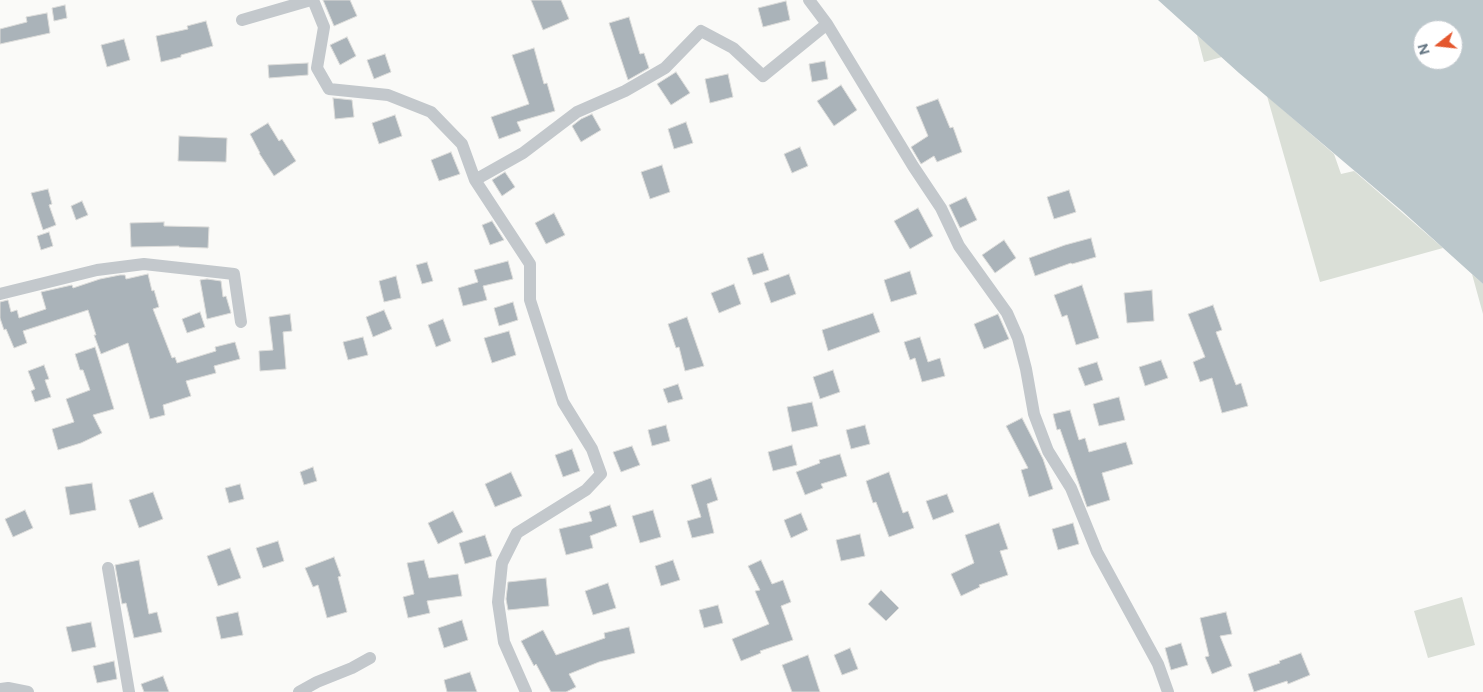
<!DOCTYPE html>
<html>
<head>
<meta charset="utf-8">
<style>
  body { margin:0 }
  #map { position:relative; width:1483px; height:692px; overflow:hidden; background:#fafaf8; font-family:Figtree,sans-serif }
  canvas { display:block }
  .north { position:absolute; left:1413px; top:20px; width:50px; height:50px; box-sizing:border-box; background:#fff; border:1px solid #c1c8cd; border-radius:50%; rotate:254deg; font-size:14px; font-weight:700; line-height:20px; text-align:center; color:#657683 }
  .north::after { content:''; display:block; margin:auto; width:18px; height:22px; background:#e4572e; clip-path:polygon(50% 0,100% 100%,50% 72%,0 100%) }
</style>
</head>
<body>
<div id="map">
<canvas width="1483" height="692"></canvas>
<div class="north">N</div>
</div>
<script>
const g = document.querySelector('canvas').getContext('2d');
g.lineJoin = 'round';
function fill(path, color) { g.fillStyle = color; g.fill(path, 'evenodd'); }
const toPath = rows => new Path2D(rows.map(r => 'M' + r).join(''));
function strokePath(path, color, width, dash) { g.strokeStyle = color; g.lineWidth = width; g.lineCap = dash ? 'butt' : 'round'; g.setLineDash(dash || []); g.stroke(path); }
fill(toPath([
  [1197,35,1222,57,1204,62],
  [1267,96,1334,154,1341,174,1354,171,1443,248,1320,282],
  [1472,274,1483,284,1483,314],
  [1462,597,1475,645,1428,658,1414,611]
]), '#dadfd7');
fill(toPath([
  [1158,0,1483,0,1483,284,1402,211,1239,73],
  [1423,30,1453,30,1453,60,1423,60]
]), '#bbc7cb');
const building = toPath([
  [323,0,350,0,357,16,334,26,323,0],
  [531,0,561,0,569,19,543,30,531,0],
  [786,1,790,20,763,27,758,8,786,1],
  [65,5,67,18,54,21,52,8,65,5],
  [47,13,50,33,0,44,0,29,27,22,26,17,47,13],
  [629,17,640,54,644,53,649,68,628,80,609,23,629,17],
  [206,21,213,46,181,55,181,57,161,62,156,36,188,29,187,26,206,21],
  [347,37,356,56,340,65,330,45,347,37],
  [124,39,130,60,107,67,101,45,124,39],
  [534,48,544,84,547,83,555,111,517,122,521,131,499,139,491,117,529,104,512,55,534,48],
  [385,54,391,72,374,79,367,60,385,54],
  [825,61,828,79,812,82,809,64,825,61],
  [308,63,308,75,269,78,268,65,308,63],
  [676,72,690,93,671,105,657,84,676,72],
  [728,74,733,97,710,103,705,79,728,74],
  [841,85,857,110,834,126,817,101,841,85],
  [333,98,352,100,354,117,335,119,333,98],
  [938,99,950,128,953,127,962,152,937,162,934,156,921,164,911,147,928,136,916,107,938,99],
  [592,114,601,130,581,142,572,126,581,119,592,114],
  [395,115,402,136,379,144,372,123,395,115],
  [686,122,693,143,674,149,668,129,686,122],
  [268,123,279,141,282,139,296,161,274,176,259,153,260,153,250,134,268,123],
  [179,136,227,138,226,162,178,161,179,136],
  [800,147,808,166,792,173,784,154,800,147],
  [451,152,460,174,439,181,431,160,451,152],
  [662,165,670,192,650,199,641,172,662,165],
  [505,172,515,187,502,196,492,180,505,172],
  [48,189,52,204,49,205,56,225,43,230,31,193,48,189],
  [1069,190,1076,212,1054,219,1047,197,1069,190],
  [966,197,977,220,960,228,949,205,966,197],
  [82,201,88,215,76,220,71,206,82,201],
  [918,208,933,236,910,249,894,221,918,208],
  [554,213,565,235,546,244,535,223,554,213],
  [492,221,504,240,490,245,482,225,492,221],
  [164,222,164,226,209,227,208,248,179,247,179,246,131,247,130,223,164,222],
  [49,232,53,246,41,250,37,236,49,232],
  [1091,238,1096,257,1072,264,1071,263,1035,276,1029,258,1065,245,1091,238],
  [1004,240,1016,258,995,273,982,255,1004,240],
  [763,253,769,270,753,275,747,258,763,253],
  [508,261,513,279,483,286,487,300,463,306,458,288,478,282,474,270,508,261],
  [427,262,433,281,422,284,416,265,427,262],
  [910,271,917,294,891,302,884,280,910,271],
  [148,274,152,291,154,290,159,307,153,309,172,358,175,357,177,363,216,351,215,347,235,342,240,359,214,366,216,373,186,381,191,396,163,405,165,415,150,419,128,343,101,354,94,335,96,335,88,310,23,331,27,343,14,348,6,329,4,330,0,318,0,302,8,300,11,312,17,310,19,318,46,309,41,292,72,285,73,288,100,279,120,275,125,275,126,279,148,274],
  [789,274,796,294,771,303,764,283,789,274],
  [396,276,401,298,384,302,379,281,396,276],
  [207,279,221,281,223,297,226,296,231,313,207,319,200,280,207,279],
  [734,284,741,304,719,313,711,293,734,284],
  [1082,285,1099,338,1076,345,1067,315,1062,317,1054,295,1082,285],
  [1152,290,1154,321,1127,323,1124,293,1152,290],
  [513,302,518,320,499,326,494,308,513,302],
  [1213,305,1222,330,1216,332,1236,385,1241,383,1248,406,1222,413,1212,378,1200,382,1193,362,1205,357,1188,314,1213,305],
  [384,310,392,329,373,337,366,317,384,310],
  [200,312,205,327,187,333,182,319,200,312],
  [873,313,880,332,828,351,822,330,873,313],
  [290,314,292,331,283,332,286,369,260,371,259,351,273,350,269,317,290,314],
  [998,314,1009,339,984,349,974,324,998,314],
  [687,317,704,366,685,371,679,347,676,348,668,324,687,317],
  [443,319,451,341,436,347,428,325,443,319],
  [509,331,516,355,492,363,484,338,509,331],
  [363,337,368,355,348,360,343,342,363,337],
  [920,337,928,362,940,358,945,376,922,382,915,358,910,360,904,342,920,337],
  [95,347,114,409,93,415,102,433,81,443,58,450,52,429,74,422,66,399,90,390,83,370,80,370,75,354,95,347],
  [1161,360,1168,378,1145,386,1139,367,1161,360],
  [1097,362,1103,380,1085,386,1078,368,1097,362],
  [44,365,49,379,45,380,51,397,35,402,31,391,35,389,28,371,44,365],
  [833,370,840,392,820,399,813,377,833,370],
  [678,384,683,399,668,403,663,389,678,384],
  [1119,397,1125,420,1099,426,1093,404,1119,397],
  [812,402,818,426,792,432,787,407,812,402],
  [1070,410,1079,440,1085,438,1089,452,1126,442,1133,464,1102,473,1110,500,1087,507,1060,429,1057,430,1053,414,1070,410],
  [1022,418,1043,459,1053,489,1029,497,1021,470,1028,468,1006,426,1022,418],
  [666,425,670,441,652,446,648,430,666,425],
  [865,425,870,444,851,449,846,430,865,425],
  [792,445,797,465,773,471,768,452,792,445],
  [632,446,640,465,621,472,613,452,632,446],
  [572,449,580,471,563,477,555,455,572,449],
  [840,454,847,476,821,484,823,488,805,495,796,472,820,463,819,460,840,454],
  [313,467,317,481,304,485,300,472,313,467],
  [511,472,522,496,495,507,485,484,511,472],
  [889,472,903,513,908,511,914,528,889,537,876,502,873,503,866,481,889,472],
  [711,478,718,500,707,504,714,533,692,538,687,521,701,517,691,485,711,478],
  [92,483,96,510,70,515,65,487,92,483],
  [240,484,244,499,229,503,225,488,240,484],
  [153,492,163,519,139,528,129,500,153,492],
  [947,494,954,512,933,520,926,501,947,494],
  [610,505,617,526,590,536,593,548,566,555,559,529,592,521,589,512,610,505],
  [25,510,33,528,13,537,5,519,25,510],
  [653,510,661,537,640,543,632,516,653,510],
  [453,511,463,532,438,544,428,523,453,511],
  [801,513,808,530,791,538,784,520,801,513],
  [999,523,1008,549,1000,551,1008,575,979,585,980,587,961,596,951,574,974,563,965,535,999,523],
  [1073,523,1079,544,1058,550,1052,529,1073,523],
  [860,534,865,556,841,561,836,540,860,534],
  [485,535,492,556,465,564,459,543,485,535],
  [278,541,284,561,263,568,256,548,278,541],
  [230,548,241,578,218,586,207,556,230,548],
  [334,557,341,576,338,577,347,612,327,618,318,585,313,587,305,568,334,557],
  [139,560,149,614,157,612,162,632,134,638,126,603,122,604,115,565,139,560],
  [424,560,429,578,458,574,462,596,427,601,430,613,408,618,403,597,414,594,407,563,424,560],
  [673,560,680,580,661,586,655,566,673,560],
  [761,560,772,584,783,580,791,602,781,606,793,640,760,651,761,653,741,661,732,639,769,624,755,591,760,590,748,566,761,560],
  [546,578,549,606,508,610,506,599,508,582,546,578],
  [608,583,616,608,593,615,585,591,608,583],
  [881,590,899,608,886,621,868,604,881,590],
  [718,605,723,623,704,628,699,610,718,605],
  [238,612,243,635,221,639,216,617,238,612],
  [1226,612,1232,634,1220,636,1232,666,1212,674,1205,657,1209,656,1200,618,1226,612],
  [462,620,468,640,444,648,438,628,462,620],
  [91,622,96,647,72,652,66,627,91,622],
  [629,627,635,653,599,662,569,674,576,687,566,692,551,692,536,664,534,666,521,641,543,630,556,655,605,638,604,633,629,627],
  [1181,643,1188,665,1171,670,1165,648,1181,643],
  [850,648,858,669,842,675,834,655,850,648],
  [1301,653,1310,675,1288,684,1287,681,1254,692,1248,674,1280,663,1279,661,1301,653],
  [808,655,820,692,792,692,782,665,808,655],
  [114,661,117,679,97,683,93,666,114,661],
  [470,672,477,692,447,692,444,680,470,672],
  [163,676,169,692,144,692,141,684,163,676]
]);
fill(building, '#aab3b9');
strokePath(building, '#dcdcda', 1);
strokePath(toPath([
  [313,0,324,27,317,68,329,89,388,95,431,112,462,144,475,180,523,153,577,112,625,91,665,68,701,31,733,48,763,76,827,24],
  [809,0,827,24,913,166,941,208,959,246,1007,313,1018,338,1026,369,1034,414,1048,451,1071,488,1097,552,1158,664,1168,692],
  [242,20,311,0],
  [475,180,530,264,530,300,563,402,592,449,601,474,586,490,517,533,502,563,498,602,504,642,526,692],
  [0,294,97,270,144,264,234,274,241,322],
  [108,568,129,692],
  [0,689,8,688,28,692],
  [299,692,317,682,352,668,370,658]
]), '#c3c8cc', 12);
</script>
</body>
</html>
